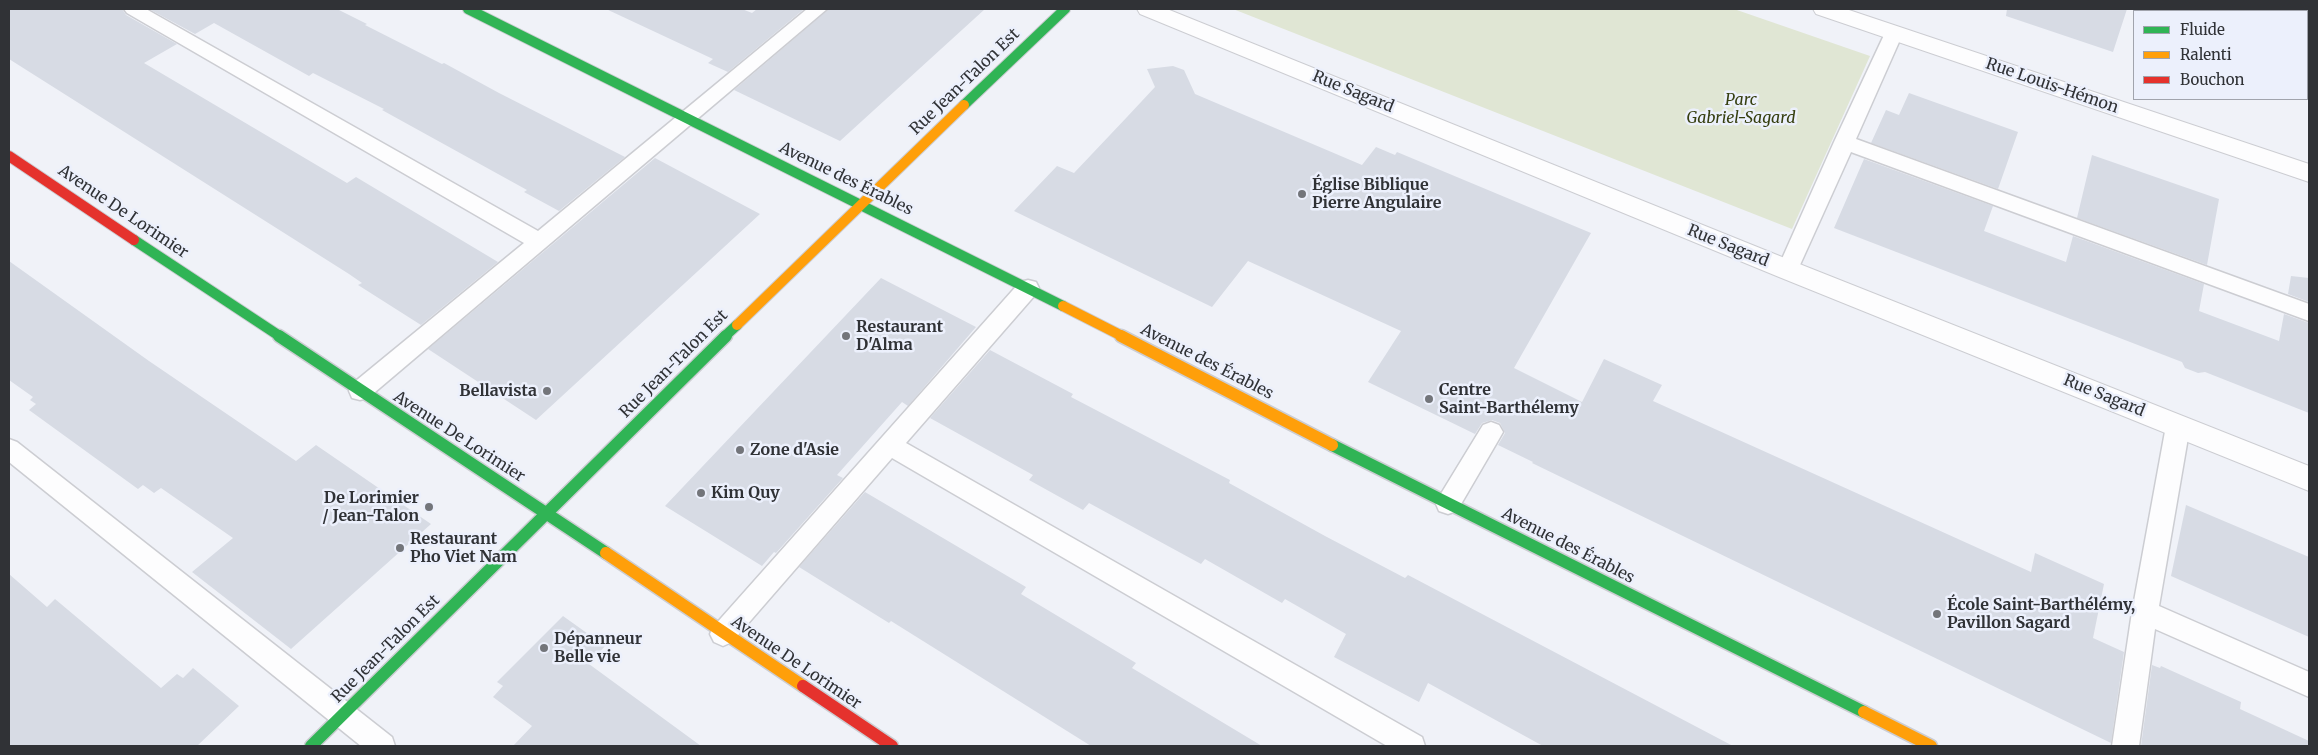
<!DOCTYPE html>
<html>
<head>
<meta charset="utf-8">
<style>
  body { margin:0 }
  #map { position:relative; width:2318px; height:755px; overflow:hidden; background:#f0f2f8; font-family:Merriweather,serif }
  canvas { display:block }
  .frame { position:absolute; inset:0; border:10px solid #303236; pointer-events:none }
  .legend { position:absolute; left:2133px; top:10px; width:175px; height:90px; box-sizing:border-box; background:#ecf0fc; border:1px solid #a1a4ad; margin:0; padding:6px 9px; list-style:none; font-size:15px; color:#303236 }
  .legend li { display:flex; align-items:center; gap:10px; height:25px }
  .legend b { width:25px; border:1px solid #a1a4ad }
</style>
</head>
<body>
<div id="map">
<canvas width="2318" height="755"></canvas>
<div class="frame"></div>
<ul class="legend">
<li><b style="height:6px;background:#30b455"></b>Fluide</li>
<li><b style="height:6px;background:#ff9f0a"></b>Ralenti</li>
<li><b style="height:6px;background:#e5322d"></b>Bouchon</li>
</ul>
</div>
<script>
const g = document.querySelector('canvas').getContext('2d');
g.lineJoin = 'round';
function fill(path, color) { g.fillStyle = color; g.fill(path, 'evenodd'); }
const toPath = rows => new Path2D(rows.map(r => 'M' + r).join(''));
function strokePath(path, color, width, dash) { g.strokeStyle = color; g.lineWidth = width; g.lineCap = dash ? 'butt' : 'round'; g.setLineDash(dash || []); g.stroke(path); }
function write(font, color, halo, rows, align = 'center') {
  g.font = font + ' Merriweather,serif'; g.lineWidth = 5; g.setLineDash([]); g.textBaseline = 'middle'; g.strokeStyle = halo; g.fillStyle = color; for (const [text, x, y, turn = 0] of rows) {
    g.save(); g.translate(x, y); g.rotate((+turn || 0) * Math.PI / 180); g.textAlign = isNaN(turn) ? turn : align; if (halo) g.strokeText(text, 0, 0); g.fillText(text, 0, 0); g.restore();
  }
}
fill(toPath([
  [1233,9,1734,9,1870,56,1792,229]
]), '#e0e6d4');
fill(toPath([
  [9,9,122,9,126,15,177,44,144,63,347,183,356,177,498,262,421,325,358,285,362,283,349,274,9,59],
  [149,9,337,9,367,24,365,25,442,64,444,63,499,93,625,157,559,211,524,192,527,190,382,110,384,109,313,73,309,76,214,23,195,34],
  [606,9,742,9,752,13,757,9,804,9,728,72,708,63,713,59],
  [829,9,985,9,840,141,734,90],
  [2007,9,2127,9,2113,52,2006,16],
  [1173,66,1184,70,1195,94,1362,165,1376,147,1395,155,1397,152,1591,233,1514,368,1582,402,1604,359,1662,385,1653,401,2031,572,2035,553,2104,584,2093,638,2124,652,2111,743,1532,463,1533,462,1498,445,1505,433,1500,423,1492,420,1482,423,1475,434,1368,382,1401,331,1248,261,1212,307,1014,211,1057,166,1074,173,1127,117,1155,87,1147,69],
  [1909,93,2018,132,1998,189,1871,143,1886,110,1899,115],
  [2092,155,2219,199,2207,265,2077,218],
  [655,158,760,214,536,420,428,349],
  [1864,159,1993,206,1984,231,2066,262,2073,236,2204,284,2199,311,2279,341,2284,314,2309,323,2309,413,2205,372,2198,373,2185,368,2182,362,1834,228],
  [9,261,149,361,296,461,316,445,431,524,291,649,192,572,233,538,161,488,154,493,143,485,138,489,29,410,36,404,30,400,33,397,9,380],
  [2291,276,2309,278,2309,302,2288,294],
  [881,278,976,327,908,406,902,402,837,475,843,478,776,553,774,552,762,566,665,506],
  [990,350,1073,394,1071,397,1230,480,1229,483,1325,536,1405,578,1408,575,1733,746,1543,746,1428,683,1419,702,1334,657,1346,634,1285,599,1282,603,1205,559,1201,564,1089,503,1083,510,1029,480,1033,475,930,418],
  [865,492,1026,587,1021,594,1136,663,1132,668,1262,746,1091,746,891,621,889,623,799,567],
  [2186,505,2309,557,2309,637,2171,576],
  [9,574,47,607,55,599,161,688,177,674,183,678,193,668,239,706,197,746,9,746],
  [563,616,605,646,589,664,701,746,513,746,532,726,493,697,503,686,497,682],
  [2152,665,2160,668,2161,666,2241,702,2240,709,2309,741,2309,746,2141,746]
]), '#d7dbe4');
const lane = toPath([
  [124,9,146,9,538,231,807,9,827,9,368,398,360,400,352,398,349,391,352,384,524,243,127,13,124,9],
  [2206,9,2230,9,2232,11,2208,11,2206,9],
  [1894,27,1900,29,1903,33,1856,139,2309,304,2309,321,1851,152,1795,276,1788,278,1781,276,1777,270,1834,142,1885,33,1888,29,1894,27],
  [2307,31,2309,32,2309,44,2307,43,2307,31],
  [1028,280,1036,282,1039,288,1036,294,906,443,1422,737,1425,746,1387,746,892,458,732,642,723,646,714,642,710,634,714,626,1020,282,1028,280],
  [2178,416,2186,419,2190,426,2159,606,2309,672,2309,697,2155,629,2139,746,2112,746,2132,612,2166,426,2170,419,2178,416],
  [1491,422,1499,425,1503,432,1499,439,1457,511,1448,514,1439,511,1436,504,1439,497,1483,425,1491,422],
  [9,439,17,442,392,737,395,746,361,746,9,462,9,439]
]);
const street = toPath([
  [1137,9,1167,9,1797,263,2309,466,2309,491,1779,277,1140,14,1137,9],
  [1813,9,1846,9,2309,164,2309,182,1816,14,1813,9]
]);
const fastFar1 = toPath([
  [468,9,1063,306],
  [964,105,1065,9],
  [134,240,281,337],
  [724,337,737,325]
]);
const fast = toPath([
  [279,336,606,553],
  [1332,445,1864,712],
  [311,746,726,336]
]);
const slowFar1 = toPath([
  [1063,306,1124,337],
  [737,325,964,105]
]);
const slow = toPath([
  [1121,336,1332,445],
  [606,553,803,686],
  [1864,712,1931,746]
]);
const jamFar1 = toPath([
  [9,156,134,240]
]);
const jam = toPath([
  [803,686,892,746]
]);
strokePath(lane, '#cccdd2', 3);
strokePath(street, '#cccdd2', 2);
strokePath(fastFar1, '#cccdd2', 12);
strokePath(fast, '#cccdd2', 15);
strokePath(slowFar1, '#cccdd2', 12);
strokePath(slow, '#cccdd2', 15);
strokePath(jamFar1, '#cccdd2', 12);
strokePath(jam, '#cccdd2', 15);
fill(lane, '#fdfdfe');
fill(street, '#fdfdfe');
strokePath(fastFar1, '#30b455', 10);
strokePath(fast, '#30b455', 12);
strokePath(slowFar1, '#ff9f0a', 10);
strokePath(slow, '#ff9f0a', 12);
strokePath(jamFar1, '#e5322d', 10);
strokePath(jam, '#e5322d', 12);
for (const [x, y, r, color] of [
  [1302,194,5,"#73757a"],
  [846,336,5,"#73757a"],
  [547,391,5,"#73757a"],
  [1429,399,5,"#73757a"],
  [740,450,5,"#73757a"],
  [701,493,5,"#73757a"],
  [429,507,5,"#73757a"],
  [400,548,5,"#73757a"],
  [1937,614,5,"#73757a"],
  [544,648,5,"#73757a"]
]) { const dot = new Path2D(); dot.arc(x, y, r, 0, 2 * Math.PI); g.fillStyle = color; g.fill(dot); strokePath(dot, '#ecf0fc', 2); }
write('16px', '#303236', '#ecf0fc', [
  ["Rue Jean-Talon Est",965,82,-44],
  ["Rue Louis-Hémon",2052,86,19],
  ["Rue Sagard",1353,92,22],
  ["Avenue des Érables",846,179,26],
  ["Avenue De Lorimier",123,212,34],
  ["Rue Sagard",1728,246,22],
  ["Avenue des Érables",1207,362,27],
  ["Rue Jean-Talon Est",674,364,-45],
  ["Rue Sagard",2104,396,22],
  ["Avenue De Lorimier",459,437,33],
  ["Avenue des Érables",1568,546,27],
  ["Rue Jean-Talon Est",386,649,-45],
  ["Avenue De Lorimier",796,663,34]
]);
write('italic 16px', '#363f10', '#ecf0fc', [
  ["Parc",1741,100],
  ["Gabriel-Sagard",1741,118]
]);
write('bold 16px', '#303236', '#ecf0fc', [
  ["Église Biblique",1312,185],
  ["Pierre Angulaire",1312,203],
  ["Restaurant",856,327],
  ["D'Alma",856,345],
  ["Centre",1439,390],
  ["Saint-Barthélemy",1439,408],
  ["Bellavista",537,391,"right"],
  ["Zone d'Asie",750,450],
  ["Kim Quy",711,493],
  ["De Lorimier",419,498,"right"],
  ["/ Jean-Talon",419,516,"right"],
  ["Restaurant",410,539],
  ["Pho Viet Nam",410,557],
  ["École Saint-Barthélémy,",1947,605],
  ["Pavillon Sagard",1947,623],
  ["Dépanneur",554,639],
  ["Belle vie",554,657]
], 'left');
</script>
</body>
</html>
